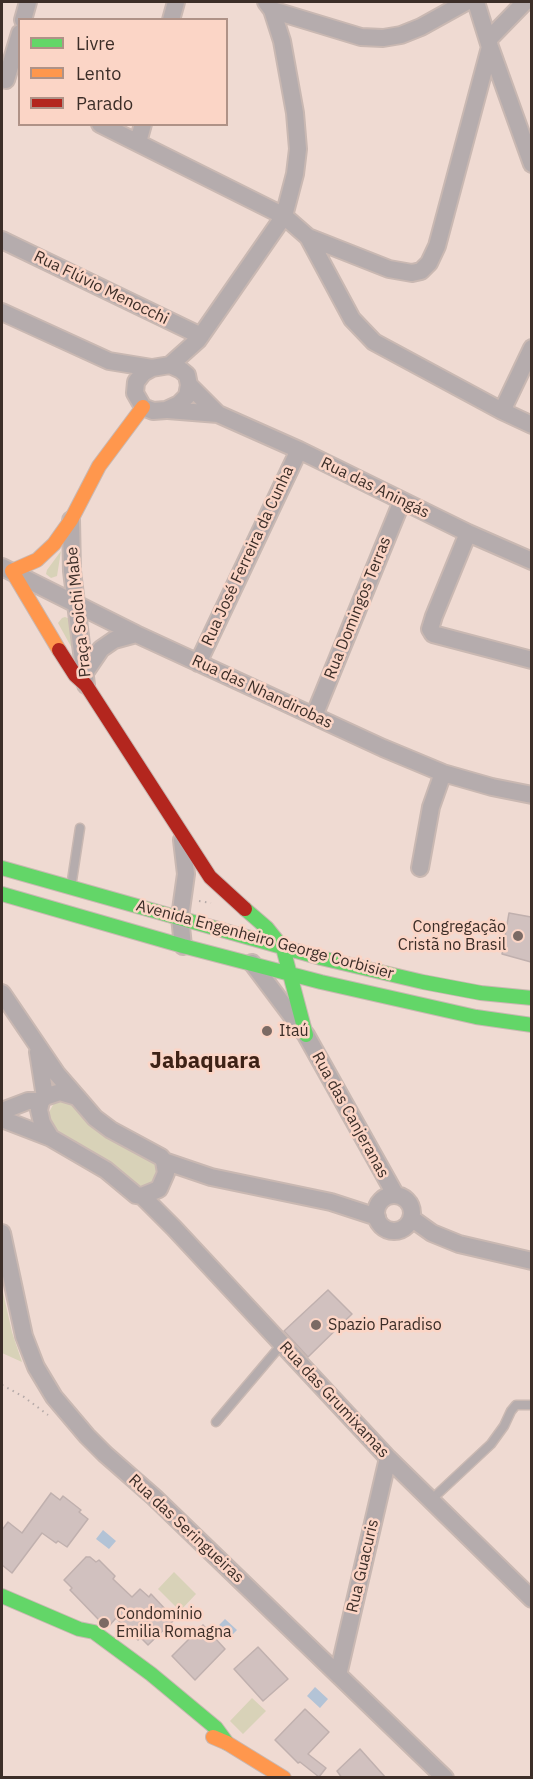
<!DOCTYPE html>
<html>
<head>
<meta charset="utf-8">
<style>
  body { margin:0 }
  #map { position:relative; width:533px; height:1779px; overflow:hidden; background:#efdad2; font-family:"IBM Plex Sans",sans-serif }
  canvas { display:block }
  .frame { position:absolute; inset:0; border:3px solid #3c2e28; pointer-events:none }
  .legend { position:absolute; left:18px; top:18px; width:210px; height:108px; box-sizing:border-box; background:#fbd5c6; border:2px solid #af9287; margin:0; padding:8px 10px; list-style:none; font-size:18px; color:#3c2e28 }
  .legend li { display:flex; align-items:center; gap:12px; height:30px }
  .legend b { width:30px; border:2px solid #af9287 }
</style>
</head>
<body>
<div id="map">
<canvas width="533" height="1779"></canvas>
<div class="frame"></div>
<ul class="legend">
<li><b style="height:8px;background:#63d668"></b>Livre</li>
<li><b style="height:8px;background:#ff974d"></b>Lento</li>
<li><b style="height:8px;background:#b3261e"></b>Parado</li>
</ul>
</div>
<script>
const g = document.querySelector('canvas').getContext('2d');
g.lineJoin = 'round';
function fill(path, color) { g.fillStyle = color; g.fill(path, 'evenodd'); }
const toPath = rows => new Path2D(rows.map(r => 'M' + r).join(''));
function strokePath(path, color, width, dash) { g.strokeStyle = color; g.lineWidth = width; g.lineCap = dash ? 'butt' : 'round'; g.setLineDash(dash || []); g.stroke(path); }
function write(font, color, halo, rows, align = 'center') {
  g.font = font + ' "IBM Plex Sans",sans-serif'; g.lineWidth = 5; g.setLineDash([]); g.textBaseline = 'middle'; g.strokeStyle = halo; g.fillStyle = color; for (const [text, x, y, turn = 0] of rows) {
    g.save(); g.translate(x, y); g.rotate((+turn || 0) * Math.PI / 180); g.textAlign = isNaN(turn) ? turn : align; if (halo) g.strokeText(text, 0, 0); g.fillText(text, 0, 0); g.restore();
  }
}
fill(toPath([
  [61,551,57,576,51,578,46,574,47,570],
  [65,617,70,619,74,652,58,623,62,618],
  [60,1100,73,1103,111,1139,153,1160,159,1172,156,1185,138,1191,54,1134,47,1116,54,1103],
  [2,1288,12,1332,22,1362,2,1353],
  [174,1572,196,1594,180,1611,158,1589],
  [252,1698,266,1711,243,1734,230,1721]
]), '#d8d2b8');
fill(toPath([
  [103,1530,116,1541,109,1549,96,1539],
  [225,1619,237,1630,231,1636,219,1625],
  [315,1687,328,1699,320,1708,307,1696]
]), '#b3c3d6');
const building = toPath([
  [509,913,531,917,531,962,502,954,509,913],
  [328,1290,352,1314,308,1357,284,1331,328,1290],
  [51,1493,60,1500,63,1496,81,1510,79,1512,88,1519,67,1547,58,1541,56,1543,42,1533,12,1573,2,1565,2,1530,8,1522,22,1533,51,1493],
  [86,1557,90,1557,96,1562,99,1560,115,1576,113,1579,132,1597,140,1589,149,1597,151,1594,167,1611,165,1613,173,1621,148,1645,140,1637,138,1640,116,1618,109,1626,99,1620,70,1590,72,1588,64,1580,86,1557],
  [203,1625,225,1649,195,1680,172,1656,203,1625],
  [258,1647,288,1679,263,1701,234,1669,258,1647],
  [305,1709,329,1732,308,1754,326,1768,319,1777,300,1762,298,1763,275,1740,305,1709],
  [360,1749,386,1778,342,1778,337,1771,360,1749]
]);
fill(building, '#d1c1bf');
strokePath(building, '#c0b0ae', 1.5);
const lane = toPath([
  [71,887,80,828],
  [216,1422,282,1344],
  [431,1500,491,1444,504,1426,511,1411,516,1405,532,1405]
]);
const street = toPath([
  [476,2,490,47,532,164],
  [272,10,361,37,383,38,401,35,421,27,466,2],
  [23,20,28,2],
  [171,20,176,2],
  [488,40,525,2],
  [6,80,20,33],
  [100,124,284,216,308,237,389,269,412,273,421,271,429,263,437,246,490,47],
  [138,142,143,124],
  [308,237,352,319,374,342,502,411,532,425],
  [2,240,201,336],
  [2,312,109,361,152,368],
  [170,365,198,340,284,216,295,174,298,149,295,113,282,41,272,10,266,2],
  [170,365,181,370,187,375,189,385,187,396,179,404,166,410,153,411,143,407,135,393,136,382,143,373,152,368,170,365],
  [189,385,218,414,299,450,468,533,532,561],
  [168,410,218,414],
  [502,411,532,348],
  [71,520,72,571,86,685],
  [468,533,434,616,430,629,433,634,532,660],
  [2,567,136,634,383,748,443,773,492,787,532,795],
  [198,663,299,450],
  [86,671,101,649,114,640,136,634],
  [314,716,402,501],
  [182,840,186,874,180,917,183,946],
  [420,868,431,807,443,773],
  [252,963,306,1035,395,1194],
  [2,993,57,1074,77,1097],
  [38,1052,45,1097],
  [60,1092,77,1097,95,1118,111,1130,161,1157,164,1161,166,1173,159,1189,142,1196,136,1195,106,1170,51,1138,42,1123,39,1110,41,1101,45,1097,60,1092],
  [2,1111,28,1101,41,1101],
  [2,1119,51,1138],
  [164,1161,211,1177,331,1202,377,1217],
  '376 1213a18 18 0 1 1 36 0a18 18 0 1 1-36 0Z',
  [142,1196,174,1228,388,1458,532,1599],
  [411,1218,432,1233,459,1244,532,1261],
  [2,1233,24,1336,36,1367,54,1397,87,1436,105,1454,154,1497,445,1778],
  [338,1675,388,1458]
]);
const fast = toPath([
  [2,868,321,958,423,982,481,993,532,998],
  [2,894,183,946,321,982,476,1017,532,1025],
  [245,909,267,928,283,948,306,1035],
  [2,1596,79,1629,94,1632,151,1674,216,1728,227,1743]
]);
const slow = toPath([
  [59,650,12,571,37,560,54,544,71,520,99,466,143,407],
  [213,1737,227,1743,284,1778]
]);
const jam = toPath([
  [59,650,75,675,86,685,210,877,245,909]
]);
strokePath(lane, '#c9b8b2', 11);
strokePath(street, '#c9b8b2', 20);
strokePath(fast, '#c9b8b2', 16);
strokePath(slow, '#c9b8b2', 16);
strokePath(jam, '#c9b8b2', 16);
strokePath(toPath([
  [199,901,211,903],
  [2,1385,24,1397,48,1415]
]), '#b5aaa8', 2, [1.5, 4.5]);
strokePath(lane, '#b5acad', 8);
strokePath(street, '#b5acad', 16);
strokePath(fast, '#63d668', 14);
strokePath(slow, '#ff974d', 14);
strokePath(jam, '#b3261e', 14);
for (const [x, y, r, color] of [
  [518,936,6,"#7b6a64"],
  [267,1031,6,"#7b6a64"],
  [316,1325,6,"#7b6a64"],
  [104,1623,6,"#7b6a64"]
]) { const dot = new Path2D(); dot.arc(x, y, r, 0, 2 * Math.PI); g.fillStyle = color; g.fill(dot); strokePath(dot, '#fbd5c6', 2); }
write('16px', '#3c2e28', '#fbd5c6', [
  ["Rua Flúvio Menocchi",101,288,26],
  ["Rua das Aningás",375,488,26],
  ["Rua José Ferreira da Cunha",248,556,-65],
  ["Rua Domingos Terras",358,608,-68],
  ["Praça Soichi Mabe",79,612,-96],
  ["Rua das Nhandirobas",262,692,25],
  ["Avenida Engenheiro George Corbisier",265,940,15],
  ["Rua das Canjeranas",350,1115,61],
  ["Rua das Grumixamas",334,1400,47],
  ["Rua das Seringueiras",186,1529,43],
  ["Rua Guacuris",363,1566,-77]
]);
write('16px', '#3c2e28', '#fbd5c6', [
  ["Congregação",506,927,"right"],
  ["Cristã no Brasil",506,945,"right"],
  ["Itaú",279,1031],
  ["Spazio Paradiso",328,1325],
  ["Condomínio",116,1614],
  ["Emilia Romagna",116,1632]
], 'left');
write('bold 22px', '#3e2216', '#fbd5c6', [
  ["Jabaquara",205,1062]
]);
</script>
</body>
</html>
